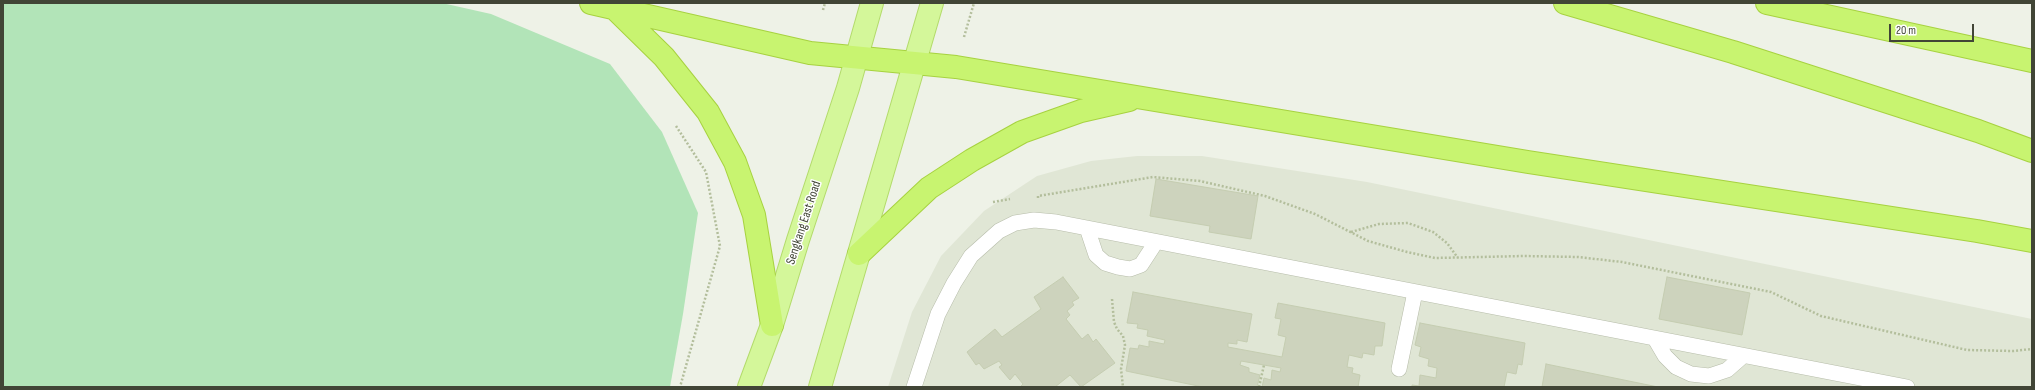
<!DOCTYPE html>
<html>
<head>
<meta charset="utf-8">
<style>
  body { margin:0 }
  #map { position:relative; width:2035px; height:390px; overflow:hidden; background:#eef2e7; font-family:"Sofia Sans Condensed",sans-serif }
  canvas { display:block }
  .frame { position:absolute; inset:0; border:4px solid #414536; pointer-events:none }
  .scale { position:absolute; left:1889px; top:24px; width:85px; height:18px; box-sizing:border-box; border:2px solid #414536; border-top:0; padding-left:5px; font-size:12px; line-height:14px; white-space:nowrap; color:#414536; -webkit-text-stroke:3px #fff; paint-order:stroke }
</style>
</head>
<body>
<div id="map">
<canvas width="2035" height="390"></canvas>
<div class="frame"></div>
<div class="scale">20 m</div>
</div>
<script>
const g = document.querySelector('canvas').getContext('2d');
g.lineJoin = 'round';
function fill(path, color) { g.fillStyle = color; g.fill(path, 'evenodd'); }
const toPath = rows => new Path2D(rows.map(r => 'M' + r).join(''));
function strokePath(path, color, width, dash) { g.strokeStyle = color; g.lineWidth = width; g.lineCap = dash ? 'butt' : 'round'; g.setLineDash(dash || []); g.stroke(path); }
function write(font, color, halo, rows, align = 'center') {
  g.font = font + ' "Sofia Sans Condensed",sans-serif'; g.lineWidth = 3; g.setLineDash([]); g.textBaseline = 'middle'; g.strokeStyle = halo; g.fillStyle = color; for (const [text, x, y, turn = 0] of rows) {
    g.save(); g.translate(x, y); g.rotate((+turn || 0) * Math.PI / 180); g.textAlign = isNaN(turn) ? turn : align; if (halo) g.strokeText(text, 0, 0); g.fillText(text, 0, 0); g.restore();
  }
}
fill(toPath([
  [1137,156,1202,156,1367,182,2032,319,2032,387,888,387,912,312,941,256,984,211,1037,176,1091,161]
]), '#e0e6d5');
fill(toPath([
  [3,3,442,3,491,14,610,64,662,132,698,213,683,314,670,387,3,387]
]), '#b2e4b8');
const building = toPath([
  [1156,179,1258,196,1251,239,1209,232,1210,226,1150,216,1156,179],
  [1063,277,1079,298,1072,302,1074,305,1067,311,1070,315,1066,319,1082,339,1088,334,1093,342,1096,339,1115,363,1081,387,1070,375,1055,387,1020,387,1023,384,1015,374,1010,380,999,367,1002,365,999,361,984,369,979,363,976,365,967,352,995,329,1002,337,1041,309,1034,297,1063,277],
  [1667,277,1750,293,1742,335,1659,319,1667,277],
  [1133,292,1252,314,1247,342,1237,340,1237,344,1228,343,1228,347,1282,357,1286,337,1278,335,1281,319,1275,318,1278,303,1385,323,1382,346,1375,346,1374,355,1363,353,1362,358,1349,355,1347,367,1353,368,1352,373,1360,375,1358,387,1262,387,1264,378,1271,380,1272,370,1280,372,1281,368,1241,361,1240,365,1249,368,1249,372,1260,375,1257,387,1203,387,1126,371,1130,348,1138,349,1139,345,1149,347,1149,341,1164,344,1165,340,1147,336,1148,330,1137,328,1138,324,1127,323,1133,292],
  [1420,323,1525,343,1522,365,1518,364,1516,374,1507,372,1504,387,1412,387,1412,385,1419,386,1420,375,1436,378,1437,368,1428,366,1429,359,1419,356,1421,347,1415,345,1420,323],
  [1546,364,1658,387,1542,387,1546,364]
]);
fill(building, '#cdd3bd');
strokePath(building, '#c5cdb1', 1);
const lane = toPath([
  [1087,228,1096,255,1105,263,1118,267,1130,269,1141,265,1156,242],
  [1655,339,1665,356,1676,367,1691,374,1709,376,1727,370,1743,356],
  [1399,369,1415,292],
  [914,387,938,314,954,283,971,256,999,231,1015,223,1034,220,1056,222,1087,228,1907,387]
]);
const primary = toPath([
  [749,387,772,325,798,240,848,88,872,3],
  [820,387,932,3]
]);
const highway = toPath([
  [591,3,810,53,956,67,1528,162,1977,231,2032,241],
  [1565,3,1733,52,1978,131,2032,151],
  [1767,3,2032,61],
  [614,8,664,57,708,112,735,162,754,215,772,325],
  [859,254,929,188,972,160,1022,132,1081,111,1129,100]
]);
strokePath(lane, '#b7bdaa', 16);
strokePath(primary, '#b3db6b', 24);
strokePath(highway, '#a7d240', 24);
strokePath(toPath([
  [823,10,825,3],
  [964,37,974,3],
  [676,126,706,172,720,246,680,387],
  [1038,198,1038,196,1153,177,1200,181,1265,196,1315,214,1368,241,1407,252,1435,258,1524,256,1578,257,1622,262,1771,292,1821,316,1967,350,2013,351,2032,349],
  [993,202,1010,199],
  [1351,232,1379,224,1408,223,1433,232,1447,243,1458,258],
  [1112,299,1114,322,1117,329,1123,336,1125,345,1121,369,1123,387],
  [1259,387,1264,365]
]), '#b3be9c', 2.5, [2, 2]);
strokePath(lane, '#fff', 15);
strokePath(primary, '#d4f79a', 22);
strokePath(highway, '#c8f470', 22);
write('13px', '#414536', '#fff', [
  ["Sengkang East Road",804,223,-72]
]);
</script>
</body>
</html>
